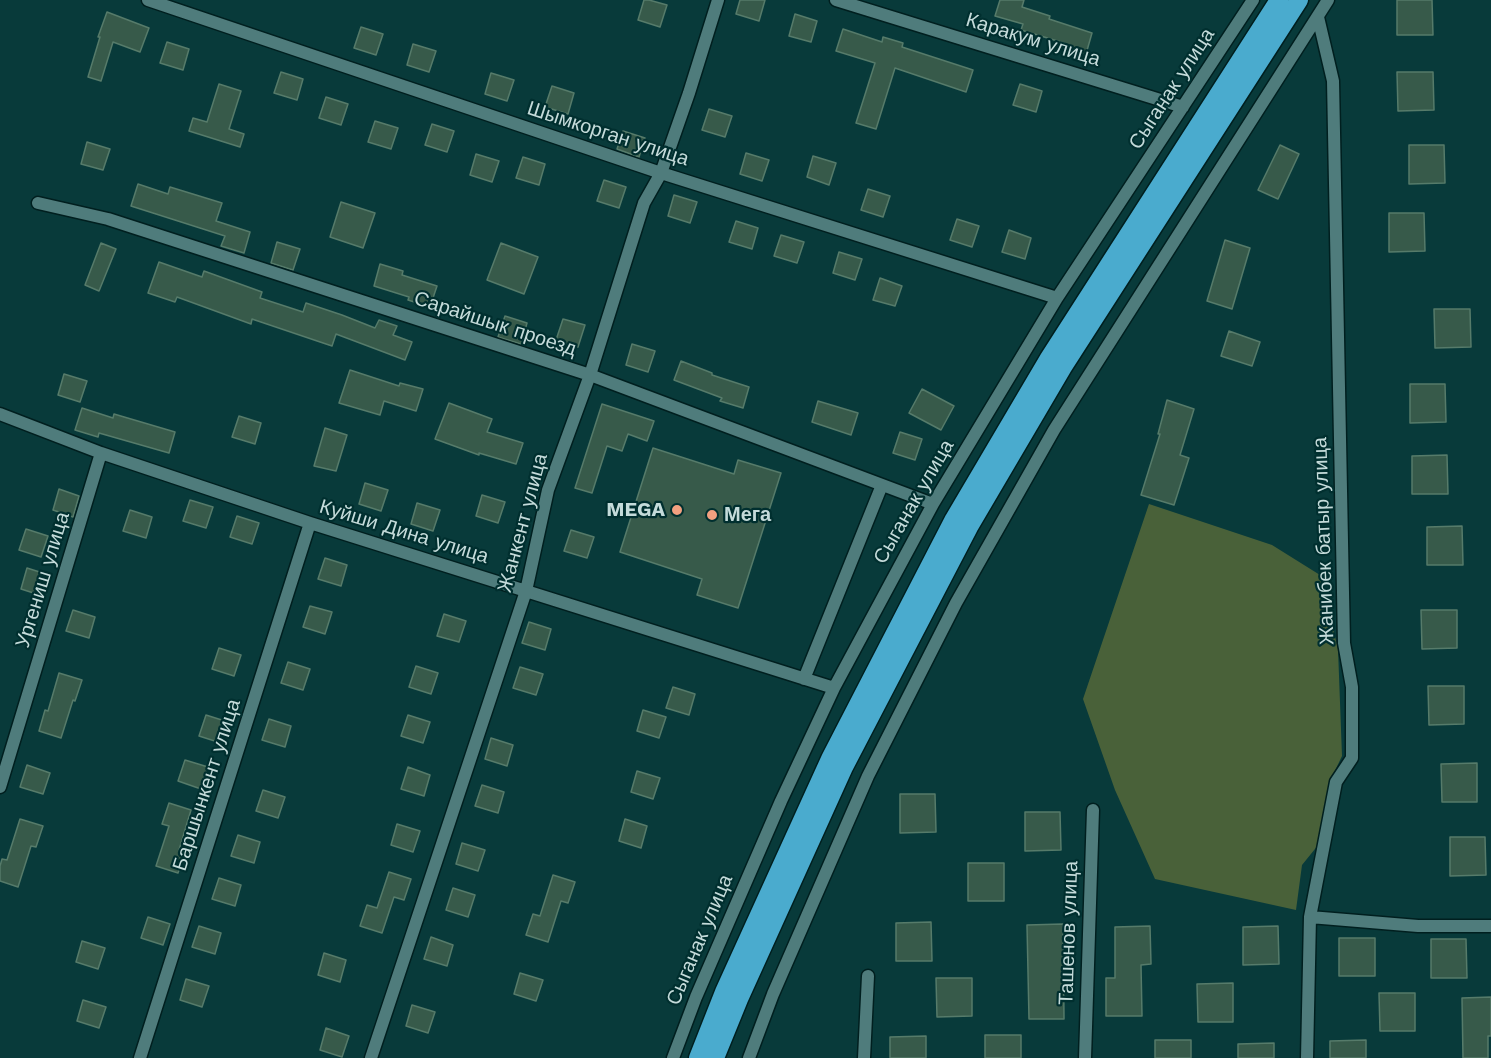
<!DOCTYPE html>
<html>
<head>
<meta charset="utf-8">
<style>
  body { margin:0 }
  canvas { display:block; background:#083a3a }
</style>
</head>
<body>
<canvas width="1491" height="1058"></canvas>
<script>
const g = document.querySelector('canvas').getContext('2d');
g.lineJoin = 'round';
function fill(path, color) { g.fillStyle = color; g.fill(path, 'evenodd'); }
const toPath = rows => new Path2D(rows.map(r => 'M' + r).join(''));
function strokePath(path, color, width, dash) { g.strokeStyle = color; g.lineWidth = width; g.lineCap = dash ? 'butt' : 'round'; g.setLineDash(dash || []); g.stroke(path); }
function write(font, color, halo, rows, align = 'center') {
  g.font = font + ' "Work Sans",sans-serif'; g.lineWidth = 4.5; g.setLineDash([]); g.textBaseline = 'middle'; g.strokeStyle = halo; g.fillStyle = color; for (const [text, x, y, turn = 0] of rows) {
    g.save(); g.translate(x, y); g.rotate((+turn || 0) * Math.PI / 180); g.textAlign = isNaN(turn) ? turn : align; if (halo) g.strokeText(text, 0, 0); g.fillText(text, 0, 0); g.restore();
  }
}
fill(toPath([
  [1149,504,1272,545,1320,575,1338,649,1342,756,1330,781,1319,844,1302,865,1296,910,1155,879,1115,790,1083,699]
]), '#496139');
const building = toPath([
  [644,0,649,0,667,5,660,27,638,20,644,0],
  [740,0,765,0,759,21,736,14,740,0],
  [1000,0,1024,0,1022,7,1050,16,1049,19,1092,33,1086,54,1063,47,1064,43,1021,30,1023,24,995,16,1000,0],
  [1397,0,1432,0,1433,35,1397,35,1397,0],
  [107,12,149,28,140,52,113,42,101,81,88,77,100,37,98,37,107,12],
  [795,14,817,21,811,42,789,36,795,14],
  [361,27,383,34,376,55,354,48,361,27],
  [843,29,882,42,883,37,903,43,902,47,973,70,966,92,895,68,876,129,856,123,875,63,836,51,843,29],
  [167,42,189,49,183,70,160,63,167,42],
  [413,44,436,51,429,72,407,65,413,44],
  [281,72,303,79,297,100,274,93,281,72],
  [1397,72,1433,72,1434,110,1398,111,1397,72],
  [491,73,514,80,507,101,485,94,491,73],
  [219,84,241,91,229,129,244,134,240,147,189,131,193,118,207,122,219,84],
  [1020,84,1042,91,1036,112,1013,105,1020,84],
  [552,86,574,93,568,114,545,107,552,86],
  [326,97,348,104,341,125,319,118,326,97],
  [709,109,732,116,725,137,702,130,709,109],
  [375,121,398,128,391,149,368,142,375,121],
  [432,124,454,131,447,152,425,145,432,124],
  [623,131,645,138,639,157,617,149,623,131],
  [87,142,110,149,103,170,81,164,87,142],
  [1280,145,1299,154,1278,199,1258,190,1280,145],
  [1409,145,1444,145,1445,183,1409,184,1409,145],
  [746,153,769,160,762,181,740,174,746,153],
  [476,154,499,161,492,182,470,175,476,154],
  [813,156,836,163,829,185,807,177,813,156],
  [523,157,545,164,539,185,516,178,523,157],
  [604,180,626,187,619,208,597,201,604,180],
  [138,184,168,194,170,187,222,203,216,221,250,232,244,253,221,246,225,236,131,206,138,184],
  [868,189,890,196,883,217,861,210,868,189],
  [674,195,697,202,690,223,668,216,674,195],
  [341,202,375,213,363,248,330,237,341,202],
  [1389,213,1424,213,1425,251,1389,252,1389,213],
  [957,219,979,226,972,247,950,240,957,219],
  [736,221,758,228,752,249,729,242,736,221],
  [1009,230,1031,238,1025,259,1002,252,1009,230],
  [781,235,804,242,797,263,774,256,781,235],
  [1225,240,1250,248,1232,309,1207,301,1225,240],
  [277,242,300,249,293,270,271,263,277,242],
  [101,243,116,249,99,291,85,285,101,243],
  [501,243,538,257,524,294,487,280,501,243],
  [839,252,862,259,855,280,833,273,839,252],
  [159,262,202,277,204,271,262,292,260,298,303,312,306,303,342,315,375,328,379,320,397,326,393,335,412,342,405,360,336,334,332,346,252,319,251,324,177,297,175,302,148,293,159,262],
  [380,264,403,271,402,275,437,286,430,307,408,300,409,297,374,286,380,264],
  [880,278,902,286,895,306,873,300,880,278],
  [1434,309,1470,309,1471,347,1435,348,1434,309],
  [505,316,527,323,521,344,498,337,505,316],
  [563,319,585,325,578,347,556,340,563,319],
  [1229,331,1260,342,1252,366,1221,356,1229,331],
  [632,344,655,351,648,372,626,365,632,344],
  [681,361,712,373,712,375,749,387,743,408,720,401,722,398,674,380,681,361],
  [350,370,399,386,400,383,423,389,416,411,384,401,380,415,339,403,350,370],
  [64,374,87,381,80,402,58,395,64,374],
  [1410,384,1445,384,1446,422,1410,423,1410,384],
  [922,389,954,406,941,430,909,413,922,389],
  [1167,400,1194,409,1180,455,1189,458,1174,505,1141,495,1160,434,1158,434,1167,400],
  [818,401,858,413,851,435,812,422,818,401],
  [449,403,492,419,487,432,523,443,516,464,479,453,479,455,435,439,449,403],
  [602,404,654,421,647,441,628,434,622,451,607,446,592,493,575,488,602,404],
  [82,408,113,418,114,414,175,432,169,453,99,433,98,437,75,430,82,408],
  [239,416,261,423,255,444,232,437,239,416],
  [325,428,347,435,336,471,314,466,325,428],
  [900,432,922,439,915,460,893,453,900,432],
  [653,448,734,474,738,460,781,473,738,608,697,595,702,579,620,552,653,448],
  [1447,455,1448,494,1412,494,1412,456,1447,455],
  [365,483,388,490,381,511,359,504,365,483],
  [59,489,79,496,73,517,53,510,59,489],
  [482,495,505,502,498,523,476,516,482,495],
  [190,500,213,507,206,528,183,521,190,500],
  [417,503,440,510,433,531,411,524,417,503],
  [130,510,152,517,146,538,123,531,130,510],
  [237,516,259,523,252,544,230,537,237,516],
  [1462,526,1463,565,1427,565,1427,527,1462,526],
  [26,529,48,536,41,557,19,550,26,529],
  [571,530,594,537,587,558,564,551,571,530],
  [325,558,347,565,341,586,318,579,325,558],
  [27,568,49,575,43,596,21,589,27,568],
  [310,606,332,612,325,634,303,627,310,606],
  [73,610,95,617,89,638,66,631,73,610],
  [1421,610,1457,610,1457,648,1422,649,1421,610],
  [444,614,466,621,459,642,437,636,444,614],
  [529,622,551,629,545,650,522,643,529,622],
  [219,648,241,655,234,676,212,669,219,648],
  [288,662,310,669,303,690,281,683,288,662],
  [416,666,438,673,431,694,409,687,416,666],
  [520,667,543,674,536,695,513,688,520,667],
  [59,673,82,680,75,701,73,700,61,738,39,731,45,710,48,711,59,673],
  [1428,686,1464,686,1464,724,1429,725,1428,686],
  [673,687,695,694,689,715,666,708,673,687],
  [643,710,666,717,659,738,637,731,643,710],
  [206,715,228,722,221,743,199,736,206,715],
  [408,715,430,722,423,743,401,736,408,715],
  [269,719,291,726,285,747,262,740,269,719],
  [491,738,513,745,507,766,485,759,491,738],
  [185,760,208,767,201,789,178,781,185,760],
  [1477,763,1477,802,1442,802,1441,764,1477,763],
  [27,765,50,773,43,794,20,787,27,765],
  [408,767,430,775,424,796,401,789,408,767],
  [637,771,660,778,653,799,631,792,637,771],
  [482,785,504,792,498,813,475,806,482,785],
  [263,790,285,797,278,818,256,811,263,790],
  [900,794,935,794,936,832,900,833,900,794],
  [169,803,191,810,179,850,185,852,178,873,156,866,169,826,162,824,169,803],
  [1025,812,1060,812,1061,850,1025,851,1025,812],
  [20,819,43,826,36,847,31,846,18,887,0,881,0,866,2,859,7,860,20,819],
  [625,819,647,826,641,848,619,841,625,819],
  [397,824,420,831,413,852,391,845,397,824],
  [238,835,260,842,254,863,231,856,238,835],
  [1450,837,1485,837,1486,875,1450,876,1450,837],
  [462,843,485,850,478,871,456,864,462,843],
  [968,863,1004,863,1004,901,968,901,968,863],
  [389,872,411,879,404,900,394,897,382,933,360,926,367,905,377,908,389,872],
  [553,875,575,882,568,903,561,901,548,942,526,935,533,914,540,916,553,875],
  [219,878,241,885,235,906,212,899,219,878],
  [453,888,475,895,468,917,446,910,453,888],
  [148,917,170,924,163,945,141,938,148,917],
  [931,922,932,961,896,961,896,923,931,922],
  [1063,924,1064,1019,1029,1019,1027,925,1063,924],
  [199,926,221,933,215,954,192,947,199,926],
  [1150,926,1151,964,1141,965,1142,1016,1106,1016,1106,978,1115,978,1115,927,1150,926],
  [1278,926,1279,964,1243,965,1243,927,1278,926],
  [431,937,453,945,447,966,424,959,431,937],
  [1339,938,1375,938,1375,976,1339,976,1339,938],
  [1431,939,1466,939,1467,978,1431,978,1431,939],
  [82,941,105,948,98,969,76,962,82,941],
  [324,953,346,960,340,982,318,975,324,953],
  [520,973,543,980,536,1001,514,994,520,973],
  [936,978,972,978,972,1016,937,1017,936,978],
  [186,979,209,986,202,1007,180,1000,186,979],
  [1233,983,1233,1022,1198,1022,1197,984,1233,983],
  [1379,993,1415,993,1415,1031,1380,1031,1379,993],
  [1491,997,1491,1036,1488,1036,1488,1058,1463,1058,1462,998,1491,997],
  [83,1000,106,1007,99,1028,77,1021,83,1000],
  [412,1005,435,1012,428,1033,406,1026,412,1005],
  [326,1028,349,1036,342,1057,320,1050,326,1028],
  [985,1035,1021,1035,1021,1058,985,1058,985,1035],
  [926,1036,926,1058,890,1058,890,1037,926,1036],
  [1155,1040,1191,1040,1191,1058,1155,1058,1155,1040],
  [1366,1040,1366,1058,1330,1058,1330,1041,1366,1040],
  [1274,1043,1274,1058,1238,1058,1238,1044,1274,1043]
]);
fill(building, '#375a4a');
strokePath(building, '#567b6a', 1.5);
const street = toPath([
  [148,0,661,173,1057,298],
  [836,0,1183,107],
  [38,203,108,219,590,375,933,504],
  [0,414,101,453,310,523,834,688],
  [804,679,882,485],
  [0,787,101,453],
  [1310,917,1418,926,1491,926],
  [140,1058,310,523],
  [371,1058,526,591,548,490,590,375,644,203,661,173,689,93,718,0],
  [673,1058,696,997,781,801,834,688,933,504,1057,298,1253,0],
  [749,1058,773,994,868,776,956,603,1054,430,1328,0],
  [864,1058,868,976],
  [1085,1058,1093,810],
  [1307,1058,1310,917,1336,782,1352,758,1352,687,1344,643,1333,81,1318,17]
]);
const highway = toPath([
  [698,1058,724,992,830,759,954,519,1049,358,1279,0],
  [715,1058,739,999,844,767,969,527,1063,367,1299,0]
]);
strokePath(street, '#001f1f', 15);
strokePath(highway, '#001f1f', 21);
strokePath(street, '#4f7c7c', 12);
strokePath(highway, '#4aabce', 18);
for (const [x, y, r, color] of [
  [677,510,6,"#f2a080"],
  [712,515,6,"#f2a080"]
]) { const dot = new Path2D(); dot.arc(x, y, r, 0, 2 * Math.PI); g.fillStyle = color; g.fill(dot); strokePath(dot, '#002f2f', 2); }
write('20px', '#c4dbda', '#002f2f', [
  ["Каракум улица",1033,40,17],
  ["Сыганак улица",1172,89,-57],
  ["Шымкорган улица",608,134,18],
  ["Сарайшык проезд",495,324,18],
  ["Сыганак улица",914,502,-60],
  ["Жанкент улица",523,523,-75],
  ["Куйши Дина улица",404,532,17],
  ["Жанибек батыр улица",1324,541,-92],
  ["Ургениш улица",43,580,-73],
  ["Баршынкент улица",207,785,-72],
  ["Ташенов улица",1069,933,-88],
  ["Сыганак улица",700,940,-67]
]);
write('bold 20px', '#c4dbda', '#002f2f', [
  ["MEGA",665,510],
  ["Мега",724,515,"left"]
], 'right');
</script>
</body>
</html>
